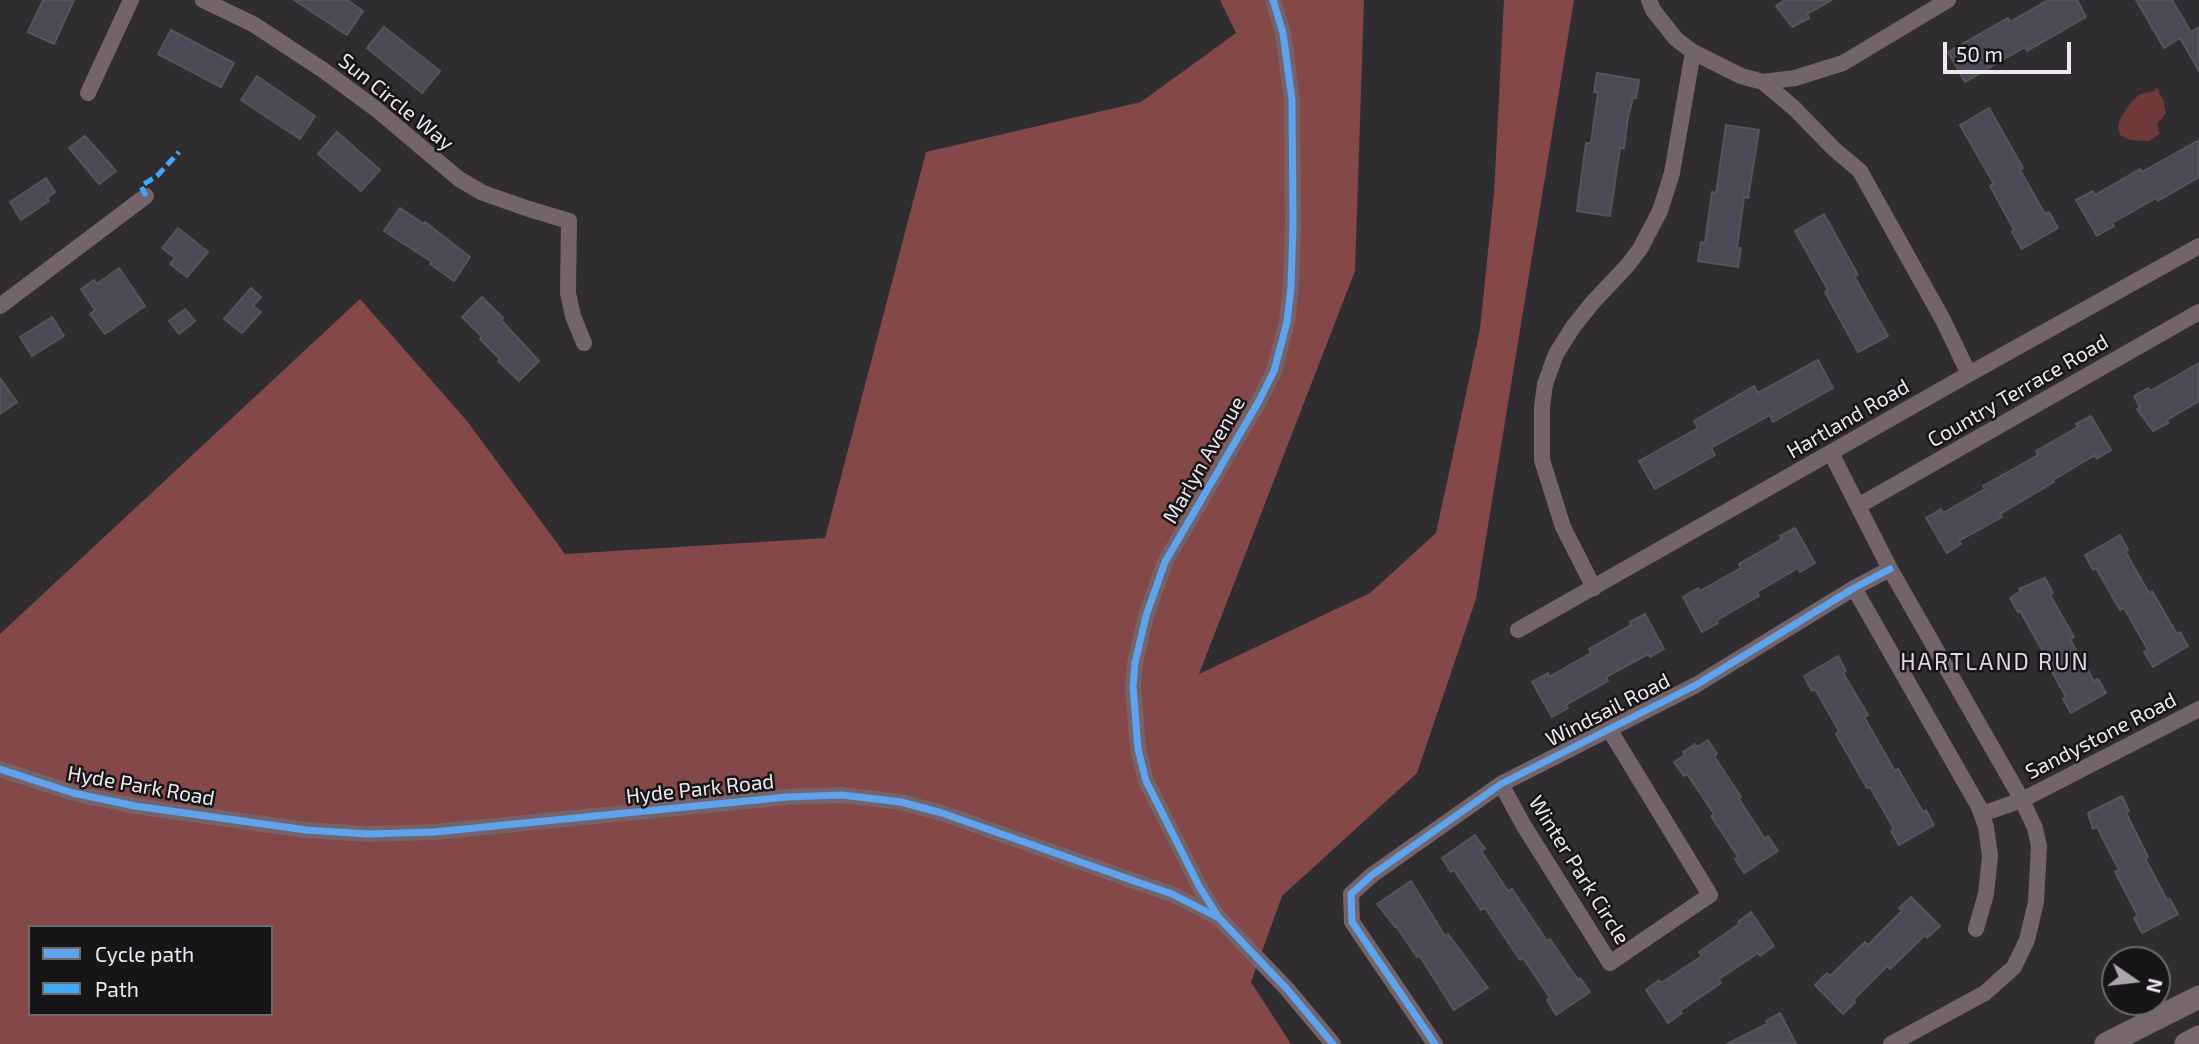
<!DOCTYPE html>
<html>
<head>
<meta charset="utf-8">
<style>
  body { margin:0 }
  #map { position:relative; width:2199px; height:1044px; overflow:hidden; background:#302d31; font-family:"Exo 2",sans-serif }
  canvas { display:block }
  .legend { position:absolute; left:28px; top:925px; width:245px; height:91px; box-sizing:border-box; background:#171518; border:2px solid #6d6a6e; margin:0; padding:9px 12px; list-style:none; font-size:21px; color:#ede9ee }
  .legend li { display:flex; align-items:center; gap:14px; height:35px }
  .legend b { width:35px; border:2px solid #6d6a6e }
  .north { position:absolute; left:2101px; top:946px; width:70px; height:70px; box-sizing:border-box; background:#171518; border:2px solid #6d6a6e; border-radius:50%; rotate:104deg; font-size:19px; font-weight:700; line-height:28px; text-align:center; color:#ede9ee }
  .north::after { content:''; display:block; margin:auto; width:24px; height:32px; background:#aba7ac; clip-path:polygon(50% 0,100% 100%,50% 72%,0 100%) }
  .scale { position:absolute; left:1943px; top:42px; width:128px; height:32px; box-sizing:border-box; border:4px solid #ede9ee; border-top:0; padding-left:9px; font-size:21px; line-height:24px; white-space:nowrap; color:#ede9ee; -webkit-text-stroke:5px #171518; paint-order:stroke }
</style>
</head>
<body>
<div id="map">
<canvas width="2199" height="1044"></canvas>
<ul class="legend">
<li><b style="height:9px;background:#60a3ed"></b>Cycle path</li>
<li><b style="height:9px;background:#3fa9f5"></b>Path</li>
</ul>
<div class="north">N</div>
<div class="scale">50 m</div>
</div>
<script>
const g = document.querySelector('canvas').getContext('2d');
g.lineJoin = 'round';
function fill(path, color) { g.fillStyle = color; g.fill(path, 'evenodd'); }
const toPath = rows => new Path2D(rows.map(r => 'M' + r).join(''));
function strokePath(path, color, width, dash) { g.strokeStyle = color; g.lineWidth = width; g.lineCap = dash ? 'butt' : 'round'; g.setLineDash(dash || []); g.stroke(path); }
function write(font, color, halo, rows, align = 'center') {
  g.font = font + ' "Exo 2",sans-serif'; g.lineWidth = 5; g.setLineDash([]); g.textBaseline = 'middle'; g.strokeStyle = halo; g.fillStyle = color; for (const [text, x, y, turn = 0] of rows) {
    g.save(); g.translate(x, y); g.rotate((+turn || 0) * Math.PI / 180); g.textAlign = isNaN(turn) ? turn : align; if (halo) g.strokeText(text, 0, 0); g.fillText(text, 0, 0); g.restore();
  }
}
fill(toPath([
  [2156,88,2159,89,2159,93,2163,99,2166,113,2157,124,2160,134,2149,141,2131,140,2120,135,2118,128,2120,119,2131,102,2140,94,2154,91]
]), '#6f3839');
fill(toPath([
  [1220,0,1364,0,1355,271,1199,674,1370,593,1436,533,1480,329,1494,193,1504,0,1574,0,1476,599,1417,773,1282,896,1251,982,1291,1044,0,1044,0,634,360,299,467,421,565,554,825,538,926,152,1141,102,1236,33],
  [30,927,271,927,271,1014,30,1014]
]), '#844848');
const building = toPath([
  [43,0,74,0,54,44,28,32,43,0],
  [294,0,347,0,363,11,347,35,294,0],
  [1785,0,1832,0,1807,14,1809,18,1792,27,1776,6,1785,0],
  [2048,0,2077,0,2086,17,2027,51,2025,47,1965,82,1948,52,2008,18,2010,22,2048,0],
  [2136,0,2172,0,2191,32,2199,27,2199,71,2180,38,2164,48,2136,0],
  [384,27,440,71,422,93,367,48,384,27],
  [171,30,234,63,221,87,158,54,171,30],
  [1597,73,1639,80,1636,98,1633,98,1628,117,1624,148,1620,148,1610,216,1577,211,1586,143,1591,143,1598,93,1594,92,1597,73],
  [257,76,315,116,300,139,241,100,257,76],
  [1989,108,2023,168,2020,170,2045,214,2049,212,2058,228,2022,249,2012,232,2014,230,1990,186,1994,184,1960,125,1989,108],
  [1726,125,1759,130,1748,198,1744,197,1737,248,1741,248,1738,267,1698,261,1701,242,1705,243,1712,192,1716,193,1726,125],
  [337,132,380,170,361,191,318,154,337,132],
  [85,136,116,171,99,184,69,148,85,136],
  [2199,140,2199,177,2158,201,2156,198,2112,223,2114,226,2097,236,2076,200,2093,191,2095,195,2140,169,2142,172,2199,140],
  [46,178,55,192,47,198,49,201,21,220,10,202,46,178],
  [400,208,424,224,425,222,470,257,454,281,430,264,432,262,384,231,400,208],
  [1824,214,1858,275,1854,276,1888,336,1858,352,1825,292,1828,290,1795,231,1824,214],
  [178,228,208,252,187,277,170,264,175,258,162,248,178,228],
  [119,268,145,306,105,334,90,314,95,310,81,289,94,280,97,284,119,268],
  [251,288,261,297,253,306,261,312,242,333,224,319,251,288],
  [482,297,503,318,501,320,539,361,519,381,498,361,500,359,480,339,482,337,462,317,482,297],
  [185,309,195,321,179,334,169,321,185,309],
  [52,317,64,336,32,356,20,337,52,317],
  [1818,360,1833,388,1773,422,1770,415,1711,448,1715,455,1655,489,1639,461,1698,428,1694,421,1754,386,1758,393,1818,360],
  [2199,363,2199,401,2167,420,2168,423,2153,431,2137,409,2140,407,2134,396,2148,388,2150,391,2199,363],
  [0,378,17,402,0,414,0,378],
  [2091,416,2111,450,2097,459,2095,455,2053,480,2054,482,2000,514,2002,517,1959,541,1961,544,1947,553,1926,518,1941,509,1943,513,1985,489,1983,486,2038,455,2036,451,2078,427,2076,424,2091,416],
  [1795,528,1815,563,1800,572,1798,568,1757,592,1759,596,1717,620,1718,623,1702,632,1683,597,1698,588,1700,591,1741,568,1739,564,1782,539,1780,536,1795,528],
  [2120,535,2128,550,2125,551,2149,593,2152,591,2177,634,2180,632,2188,646,2153,667,2144,652,2148,650,2124,608,2120,610,2096,568,2093,570,2085,555,2120,535],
  [2045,578,2053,593,2050,595,2074,637,2070,639,2094,681,2098,679,2106,693,2071,713,2063,699,2066,697,2043,656,2045,655,2020,611,2018,612,2010,598,2021,591,2019,589,2045,578],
  [1645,614,1664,649,1650,657,1648,654,1606,677,1608,681,1566,705,1568,708,1552,717,1532,682,1548,673,1549,677,1591,653,1589,649,1631,625,1630,622,1645,614],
  [1838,656,1846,671,1843,673,1868,715,1864,717,1895,771,1898,769,1923,812,1926,810,1934,825,1899,845,1891,831,1894,829,1870,787,1867,788,1836,734,1839,731,1815,689,1812,691,1804,676,1838,656],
  [1708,740,1717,754,1714,756,1741,797,1739,799,1765,839,1768,836,1778,851,1744,873,1735,859,1738,857,1711,816,1714,814,1687,774,1684,776,1674,762,1685,755,1683,752,1695,744,1697,747,1708,740],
  [2122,796,2129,811,2126,813,2148,857,2145,858,2167,900,2170,899,2178,914,2142,933,2134,918,2138,916,2115,872,2119,870,2097,827,2093,829,2088,813,2122,796],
  [1475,835,1485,849,1481,851,1508,891,1512,889,1547,941,1550,939,1578,980,1580,978,1590,992,1556,1015,1547,1000,1550,998,1523,958,1520,960,1485,908,1481,910,1454,870,1451,872,1442,858,1475,835],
  [1411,881,1445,936,1448,934,1488,988,1454,1010,1419,955,1417,957,1396,926,1395,927,1377,904,1411,881],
  [1911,897,1940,926,1927,938,1925,935,1890,969,1887,966,1853,1000,1855,1002,1843,1014,1815,985,1827,973,1830,976,1865,942,1868,945,1902,911,1899,908,1911,897],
  [1751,912,1774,946,1760,956,1758,953,1719,979,1721,983,1680,1011,1682,1013,1668,1023,1646,990,1659,980,1661,983,1702,956,1699,952,1739,924,1738,922,1751,912],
  [1780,1013,1796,1044,1727,1044,1767,1024,1766,1021,1780,1013]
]);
fill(building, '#4c4855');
strokePath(building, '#565458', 2);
strokePath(toPath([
  [203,0,253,24,323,70,376,109,459,179,483,193,529,209,569,221,568,293,573,316,584,343],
  [1649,0,1653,10,1676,39,1693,52,1741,76,1763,82,1794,108,1834,149,1860,171,1943,320,1969,374],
  [1763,82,1795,78,1843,63,1948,0],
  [88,93,131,0],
  [0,306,146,196],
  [1831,453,1890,569,2022,800,2035,828,2039,846,2036,902,2027,940,2014,967,1985,993,1891,1044],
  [1858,506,2199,312],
  [1594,588,1563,527,1542,460,1542,407,1545,384,1556,354,1573,327,1593,302,1627,266,1640,249,1660,211,1672,173,1693,52],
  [1854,588,1979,807,1986,827,1990,856,1986,894,1976,929],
  [1518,630,1969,374,2199,246],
  [0,769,73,793,135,806,306,830,368,834,434,832,787,797,842,795,901,802,942,813,1140,883,1172,894,1219,918,1287,989,1333,1044],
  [1501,784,1524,826,1610,963,1710,895,1609,729],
  [1982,814,2022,800,2199,709],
  [1217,916,1199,886,1146,781,1138,749,1133,687,1135,663,1146,616,1165,562,1259,401,1274,371,1287,322,1291,287,1293,224,1292,100,1283,33,1273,0],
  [1435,1044,1352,922,1351,894,1372,875,1501,784,1696,685,1854,588,1890,569]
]), '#73646c', 16);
strokePath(toPath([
  [2106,1044,2199,997],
  [2186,1044,2199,1037]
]), '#76666e', 23);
strokePath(toPath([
  [146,196,141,186,157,176,179,152]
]), '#3fa9f5', 5, [10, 5]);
strokePath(toPath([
  [0,769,73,793,135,806,306,830,368,834,434,832,787,797,842,795,901,802,942,813,1140,883,1172,894,1219,918,1287,989,1333,1044],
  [1217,915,1199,886,1146,781,1138,749,1133,687,1135,663,1146,616,1165,562,1259,401,1274,371,1287,322,1291,287,1293,224,1292,100,1283,33,1273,0],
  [1435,1044,1352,922,1351,894,1372,875,1501,784,1696,685,1854,588,1890,569]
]), '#60a3ed', 7);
write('21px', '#ede9ee', '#171518', [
  ["Sun Circle Way",396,102,39],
  ["Country Terrace Road",2018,391,-30],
  ["Hartland Road",1848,419,-30],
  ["Marlyn Avenue",1204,460,-60],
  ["Windsail Road",1608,710,-27],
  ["Sandystone Road",2101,736,-27],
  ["Hyde Park Road",141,786,10],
  ["Hyde Park Road",700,789,-6],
  ["Winter Park Circle",1579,870,58]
]);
g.letterSpacing = '2px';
write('23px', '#dfd8e2', '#171518', [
  ["HARTLAND RUN",1995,662]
]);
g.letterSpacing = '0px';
</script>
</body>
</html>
